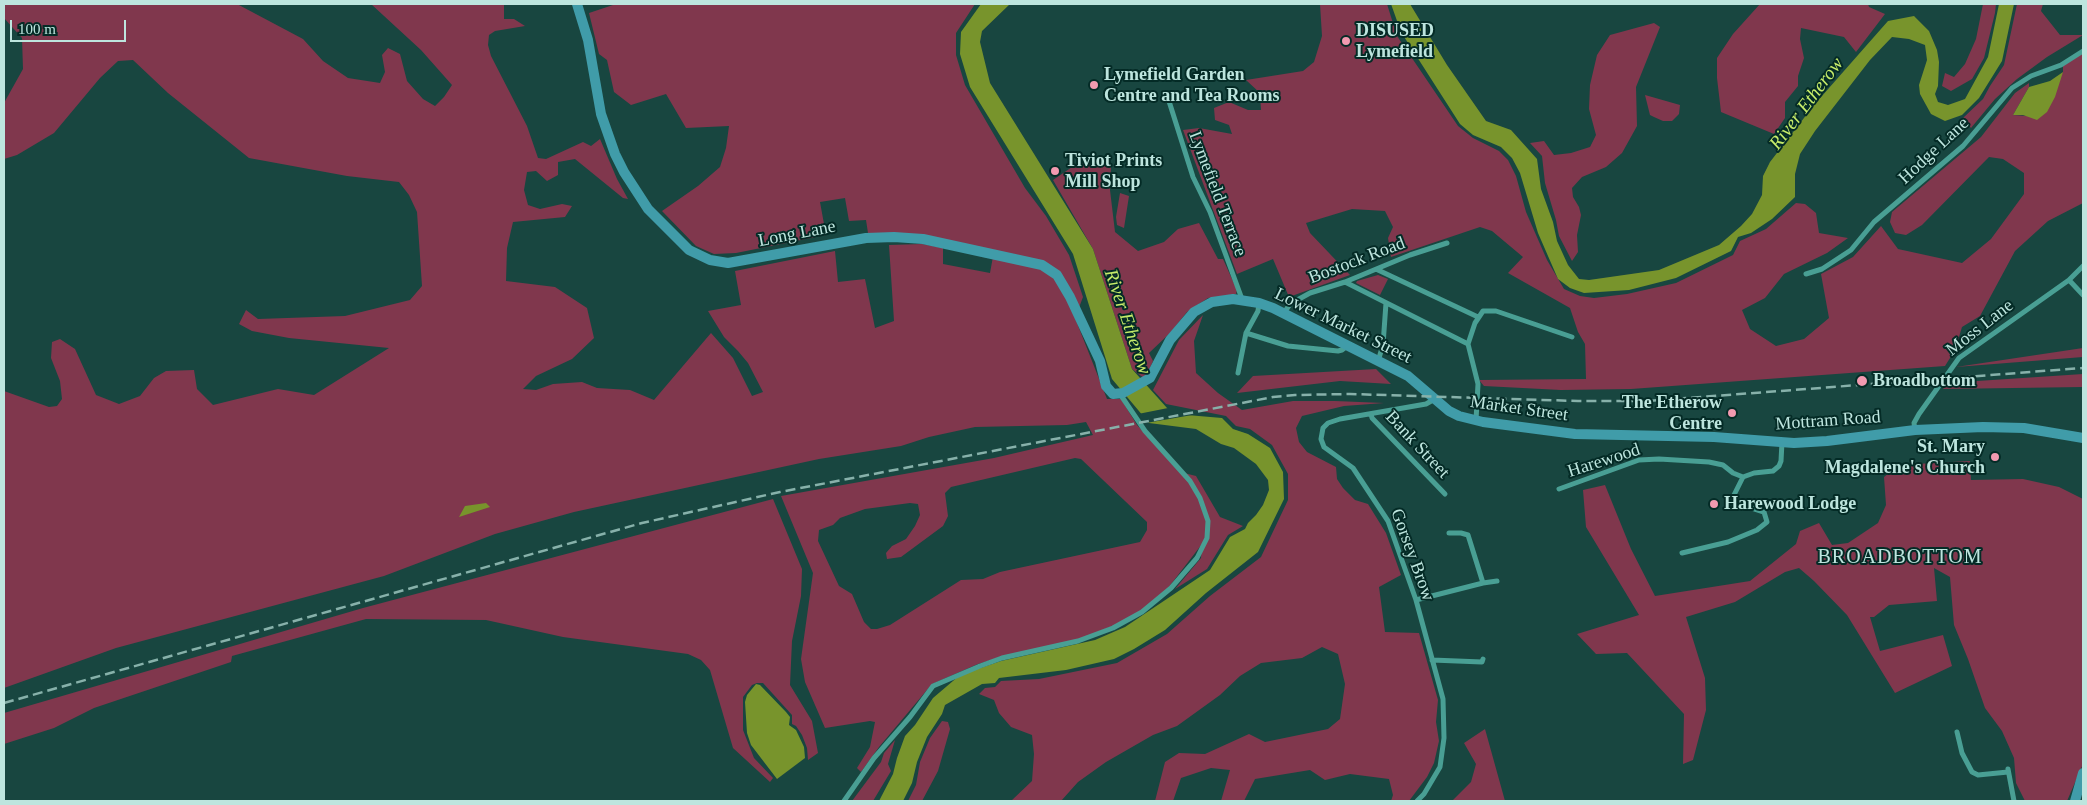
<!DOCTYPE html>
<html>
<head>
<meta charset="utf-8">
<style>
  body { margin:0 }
  #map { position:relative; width:2087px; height:805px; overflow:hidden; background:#184640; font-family:"Times New Roman",serif }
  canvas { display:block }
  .frame { position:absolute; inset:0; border:5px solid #bde5de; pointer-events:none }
  .scale { position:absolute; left:10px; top:20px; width:116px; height:22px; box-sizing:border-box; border:2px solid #bde5de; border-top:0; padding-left:6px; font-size:15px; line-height:18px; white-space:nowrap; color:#bde5de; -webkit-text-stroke:4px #042b26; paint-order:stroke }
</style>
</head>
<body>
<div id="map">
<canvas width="2087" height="805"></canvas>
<div class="frame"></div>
<div class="scale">100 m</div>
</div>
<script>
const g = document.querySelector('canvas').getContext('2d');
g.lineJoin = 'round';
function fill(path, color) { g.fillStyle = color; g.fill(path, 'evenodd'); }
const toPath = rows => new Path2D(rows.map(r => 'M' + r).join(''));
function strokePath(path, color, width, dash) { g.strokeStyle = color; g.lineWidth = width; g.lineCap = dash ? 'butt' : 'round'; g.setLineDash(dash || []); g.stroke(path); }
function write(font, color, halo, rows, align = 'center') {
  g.font = font + ' "Times New Roman",serif'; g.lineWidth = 4; g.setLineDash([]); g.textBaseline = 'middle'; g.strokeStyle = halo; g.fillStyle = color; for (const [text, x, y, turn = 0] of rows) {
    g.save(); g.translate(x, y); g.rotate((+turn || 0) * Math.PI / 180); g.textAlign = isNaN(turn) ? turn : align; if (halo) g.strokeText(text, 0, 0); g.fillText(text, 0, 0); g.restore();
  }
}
fill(toPath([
  [4,4,237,4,303,39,323,61,348,78,380,83,385,72,382,55,388,48,400,54,407,81,423,99,435,106,444,97,452,85,421,50,371,4,504,4,504,19,514,19,525,26,495,31,489,35,488,45,491,56,527,126,538,158,546,159,583,142,591,146,600,139,617,179,628,199,623,198,575,159,558,162,558,175,547,181,536,171,527,172,524,190,528,205,540,209,562,204,572,206,565,217,513,222,507,248,506,281,555,287,587,308,594,338,572,359,536,376,523,389,536,390,553,384,582,382,597,388,630,390,654,400,711,333,733,358,752,396,763,392,748,363,738,351,724,337,708,311,741,305,735,271,835,251,838,282,865,279,875,328,894,321,889,245,922,244,943,248,943,264,990,273,994,251,905,233,868,233,866,220,849,221,845,198,820,202,826,235,736,253,714,254,696,246,662,211,698,186,720,167,726,148,729,126,686,128,666,94,631,105,614,92,607,60,599,54,589,13,616,4,975,4,956,33,956,55,965,85,1025,188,1046,216,1069,255,1083,297,1075,318,1107,399,1121,399,1137,425,1180,472,1196,476,1220,517,1243,526,1228,535,1207,569,1175,589,1201,558,1202,544,1168,588,1141,611,1113,626,1077,640,1001,657,978,664,932,684,879,747,861,772,857,768,870,747,875,722,870,721,825,728,805,682,801,659,813,573,781,496,994,458,1093,435,1086,422,1067,425,975,427,929,437,901,446,819,459,574,512,495,534,384,576,116,648,4,688,4,391,49,407,57,406,62,399,60,381,51,358,52,342,60,339,75,349,96,395,119,404,140,396,154,378,166,371,194,370,197,389,213,405,278,389,314,395,389,348,289,338,252,331,239,324,246,310,258,319,345,316,410,300,422,286,417,212,409,195,399,182,347,176,249,158,168,93,133,60,118,61,100,78,54,133,17,155,4,159,4,103,23,69,22,38,4,18],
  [1075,458,1081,459,1147,522,1147,530,1140,542,1000,572,983,579,961,580,890,625,877,629,871,629,864,622,852,594,839,586,818,541,819,530,833,525,840,518,865,509,910,503,918,504,920,515,915,526,906,539,892,546,886,553,887,559,901,557,943,526,948,516,945,493,951,487],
  [1320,4,1387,4,1397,36,1458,126,1473,138,1499,151,1508,160,1516,176,1526,212,1547,260,1564,289,1580,296,1594,298,1627,294,1676,283,1733,255,1740,241,1766,229,1796,203,1805,204,1816,213,1819,233,1848,238,1827,253,1784,274,1765,298,1742,310,1750,329,1776,346,1804,339,1829,318,1821,274,1853,257,1881,226,1898,249,1962,263,1991,239,2024,194,2024,173,2003,159,1989,157,1922,225,1906,235,1895,233,1890,222,1892,212,1981,137,2015,93,2029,83,2029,87,2013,115,2028,116,2063,72,2063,62,2083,51,2083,203,2048,221,2015,251,1980,316,1962,327,1955,350,1945,366,1631,389,1561,390,1484,386,1479,380,1586,379,1585,344,1578,332,1570,308,1508,273,1523,257,1492,231,1480,227,1391,257,1388,238,1393,227,1385,211,1352,209,1306,223,1310,233,1350,275,1289,297,1273,259,1237,274,1183,130,1199,128,1232,134,1229,125,1215,120,1214,108,1229,102,1248,110,1261,110,1260,93,1246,80,1303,71,1314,62,1322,36],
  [1760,4,1868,4,1869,7,1885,14,1856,52,1844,37,1801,28,1800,39,1804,58,1798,76,1798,86,1785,102,1785,118,1774,134,1721,112,1717,78,1717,58,1733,34],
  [1983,4,1996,4,1995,13,1984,58,1972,79,1951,91,1942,86,1945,73,1954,77,1965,64,1976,39],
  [2017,4,2043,4,2041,11,2060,35,2083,35,2047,57,2017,79,1995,99,1971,128,1963,118,1983,99,1990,86,2004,65],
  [1654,23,1660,27,1636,87,1637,126,1622,153,1606,167,1582,177,1572,188,1573,197,1579,207,1581,215,1577,235,1578,252,1572,261,1559,236,1556,220,1545,183,1542,156,1530,143,1544,141,1554,155,1571,153,1590,147,1596,135,1589,109,1590,85,1597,55,1610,35],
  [1645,95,1680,105,1679,114,1672,121,1663,121,1654,117,1650,115],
  [1078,163,1111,166,1110,190,1115,232,1138,251,1164,242,1178,229,1199,223,1218,259,1223,259,1237,290,1236,294,1208,298,1187,312,1170,333,1149,353,1153,361,1145,379,1132,369,1093,249,1053,180],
  [1120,193,1129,196,1124,228,1117,225,1116,217],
  [1378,275,1388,279,1380,295,1356,283,1357,281],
  [1203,315,1194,341,1196,373,1218,393,1242,410,1293,401,1335,401,1384,403,1344,406,1302,416,1296,428,1299,442,1307,452,1336,467,1337,479,1343,488,1355,500,1368,504,1386,533,1401,575,1379,587,1385,632,1419,633,1438,700,1436,722,1439,741,1434,763,1427,777,1409,801,1391,801,1393,795,1389,779,1350,774,1325,780,1310,770,1255,779,1244,801,1221,801,1230,770,1211,768,1181,778,1173,801,1155,801,1165,762,1179,753,1205,754,1249,734,1265,742,1328,729,1340,719,1345,684,1338,654,1322,647,1302,658,1261,663,1240,676,1220,695,1177,726,1153,735,1106,762,1078,782,1061,801,1011,801,1032,781,1034,754,1032,735,1011,727,999,713,994,700,979,694,985,688,995,687,1001,681,1039,679,1117,663,1167,634,1210,596,1261,557,1288,500,1288,474,1272,445,1250,429,1236,426,1226,416,1166,404,1153,390,1179,340],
  [2083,348,2083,357,1956,367],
  [1376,369,1391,384,1340,381,1237,393,1253,376],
  [2083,374,2083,387,1943,389,1947,383],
  [1970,461,1971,480,2023,479,2059,487,2083,499,2083,764,2067,801,2025,801,2016,783,2014,758,2002,731,1985,708,1968,659,1954,625,1950,577,1934,568,1937,601,1889,605,1874,617,1870,617,1880,651,1943,635,1952,666,1895,693,1847,615,1814,581,1799,568,1785,572,1735,602,1686,617,1705,678,1706,710,1693,760,1683,764,1684,714,1627,653,1596,654,1577,634,1639,615,1586,527,1583,490,1605,485,1631,549,1655,596,1750,581,1796,544,1800,531,1819,523,1832,545,1848,543,1878,523,1886,505,1884,477,1899,465],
  [773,499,802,569,801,596,792,641,790,685,812,721,818,753,808,760,807,748,802,735,796,726,792,724,792,715,763,683,757,683,752,685,743,697,743,730,754,758,773,778,770,782,733,748,710,670,701,660,688,654,563,637,486,620,366,619,232,656,231,662,94,708,54,728,4,744,4,713,363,608],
  [942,721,948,722,950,729,938,771,922,801,908,801,916,785,920,762,930,738],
  [1485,729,1505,801,1452,801,1471,782,1476,764,1464,743],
  [895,740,888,764,891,771,873,801,852,801,881,762,884,753]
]), '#80374d');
fill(toPath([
  [981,4,1010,4,982,31,980,42,990,83,1093,249,1132,369,1167,408,1187,415,1222,418,1233,429,1248,434,1270,448,1283,472,1284,499,1258,552,1206,593,1165,630,1134,649,1114,659,1066,670,999,678,995,683,982,684,945,705,942,714,927,737,917,762,912,783,903,801,879,801,893,774,897,758,905,736,915,725,933,698,960,675,1001,661,1095,640,1125,627,1210,570,1230,537,1245,529,1248,523,1256,515,1263,505,1269,490,1268,480,1256,464,1234,448,1221,444,1196,429,1149,423,1112,379,1073,254,970,87,960,54,961,32],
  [1391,4,1410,4,1447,65,1486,121,1511,130,1537,159,1541,189,1553,222,1557,241,1568,265,1579,279,1589,280,1659,270,1719,245,1741,226,1752,214,1762,195,1763,176,1770,162,1814,105,1888,21,1914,16,1929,31,1937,50,1939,62,1938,86,1935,94,1938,102,1948,105,1965,99,1988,57,1999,4,2014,4,2002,61,1979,98,1962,115,1945,121,1931,114,1920,94,1919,85,1927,60,1925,45,1909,39,1892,37,1870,60,1815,131,1800,154,1795,174,1795,197,1772,219,1751,233,1738,237,1731,251,1676,278,1629,290,1584,293,1570,288,1558,279,1538,233,1520,173,1512,158,1501,147,1473,135,1460,124,1401,32],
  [2063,72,2055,97,2047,112,2037,120,2023,115,2013,115,2029,87,2050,81],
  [486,503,490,507,459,517,465,506],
  [756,684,760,685,786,712,790,717,789,725,796,730,804,747,805,758,777,779,751,745,747,733,745,702,747,695]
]), '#78942c');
fill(toPath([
  [1173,407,1187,413,1198,414,1146,423,1138,414]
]), '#184640');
strokePath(toPath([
  [1168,98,1193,177,1210,212,1242,299],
  [1378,270,1478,317],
  [1806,274,1822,269,1851,250,1874,222,1963,146,2012,88,2031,76,2061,65,2083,51],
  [2069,280,2083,295],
  [1345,282,1468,344],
  [1284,313,1290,304,1310,293,1345,282,1410,255,1447,243],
  [1246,333,1288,346,1338,351,1342,350,1347,346],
  [1378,361,1383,345,1386,303],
  [1238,373,1246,333,1258,311,1259,303],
  [1371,414,1372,418,1445,494],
  [1476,420,1478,384,1468,344,1475,323,1483,311,1496,311,1572,337],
  [1915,430,1914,423,1919,414,1959,358,2069,280,2083,266],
  [1559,489,1639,460,1659,459,1709,462,1723,465,1733,473,1743,477,1754,473,1773,471,1779,466,1781,461,1782,442],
  [1449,533,1461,533,1468,535,1483,583],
  [1682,553,1728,542,1757,530,1767,522,1764,512,1736,503,1734,495,1743,477],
  [1416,600,1483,583,1497,581],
  [1432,660,1482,662,1483,659],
  [1957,732,1962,753,1972,772,1978,775,2008,772],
  [2008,769,2014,801],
  [844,801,874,758,910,717,933,686,980,666,1002,658,1078,641,1113,628,1142,612,1171,588,1197,558,1207,538,1208,521,1200,498,1190,481,1145,431,1120,394],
  [1417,801,1424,794,1440,767,1444,738,1443,699,1416,600,1388,521,1353,468,1324,447,1321,439,1323,428,1328,423,1340,419,1426,404,1433,400]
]), '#499f94', 5);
strokePath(toPath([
  [577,4,588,40,601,114,615,154,624,172,648,209,689,250,710,260,728,263,866,238,894,237,923,239,1042,265,1057,275,1070,297,1100,361,1106,386,1113,394,1123,393,1150,378,1170,340,1194,312,1212,302,1233,299,1259,303,1273,308,1408,376,1449,411,1459,416,1483,422,1575,434,1714,437,1794,443,1827,441,1915,430,1983,427,2024,428,2083,438],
  [2075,801,2083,773]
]), '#409ca9', 10);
strokePath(toPath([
  [4,703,642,523,780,492,1273,397,1295,395,1350,394,1578,401,1648,401,2083,368]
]), '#87b1aa', 2.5, [10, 5]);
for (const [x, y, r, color] of [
  [1346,41,5,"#f29ab0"],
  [1094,85,5,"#f29ab0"],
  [1055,171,5,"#f29ab0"],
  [1862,381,6,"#f29ab0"],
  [1732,413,5,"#f29ab0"],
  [1995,457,5,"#f29ab0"],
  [1714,504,5,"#f29ab0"]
]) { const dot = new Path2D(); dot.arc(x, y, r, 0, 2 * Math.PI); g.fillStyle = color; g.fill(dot); strokePath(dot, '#042b26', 2); }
write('bold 18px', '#bde5de', '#042b26', [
  ["DISUSED",1356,31],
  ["Lymefield",1356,52],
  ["Lymefield Garden",1104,75],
  ["Centre and Tea Rooms",1104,96],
  ["Tiviot Prints",1065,161],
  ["Mill Shop",1065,182],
  ["Broadbottom",1873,381],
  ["The Etherow",1722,403,"right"],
  ["Centre",1722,424,"right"],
  ["St. Mary",1985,447,"right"],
  ["Magdalene's Church",1985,468,"right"],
  ["Harewood Lodge",1724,504]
], 'left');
write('18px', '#bde5de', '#042b26', [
  ["Hodge Lane",1934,151,-43],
  ["Lymefield Terrace",1217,194,69],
  ["Long Lane",797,234,-11],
  ["Bostock Road",1357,261,-21],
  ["Lower Market Street",1343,326,26],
  ["Moss Lane",1980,328,-38],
  ["Market Street",1519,409,8],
  ["Mottram Road",1828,421,-4],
  ["Bank Street",1417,445,47],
  ["Harewood",1604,461,-18],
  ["Gorsey Brow",1412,555,70]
]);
write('italic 19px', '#c6ec6a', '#042b26', [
  ["River Etherow",1807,104,-53],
  ["River Etherow",1127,322,71]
]);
g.letterSpacing = '1px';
write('20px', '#bde5de', '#042b26', [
  ["BROADBOTTOM",1900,558]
]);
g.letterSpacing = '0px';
</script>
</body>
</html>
